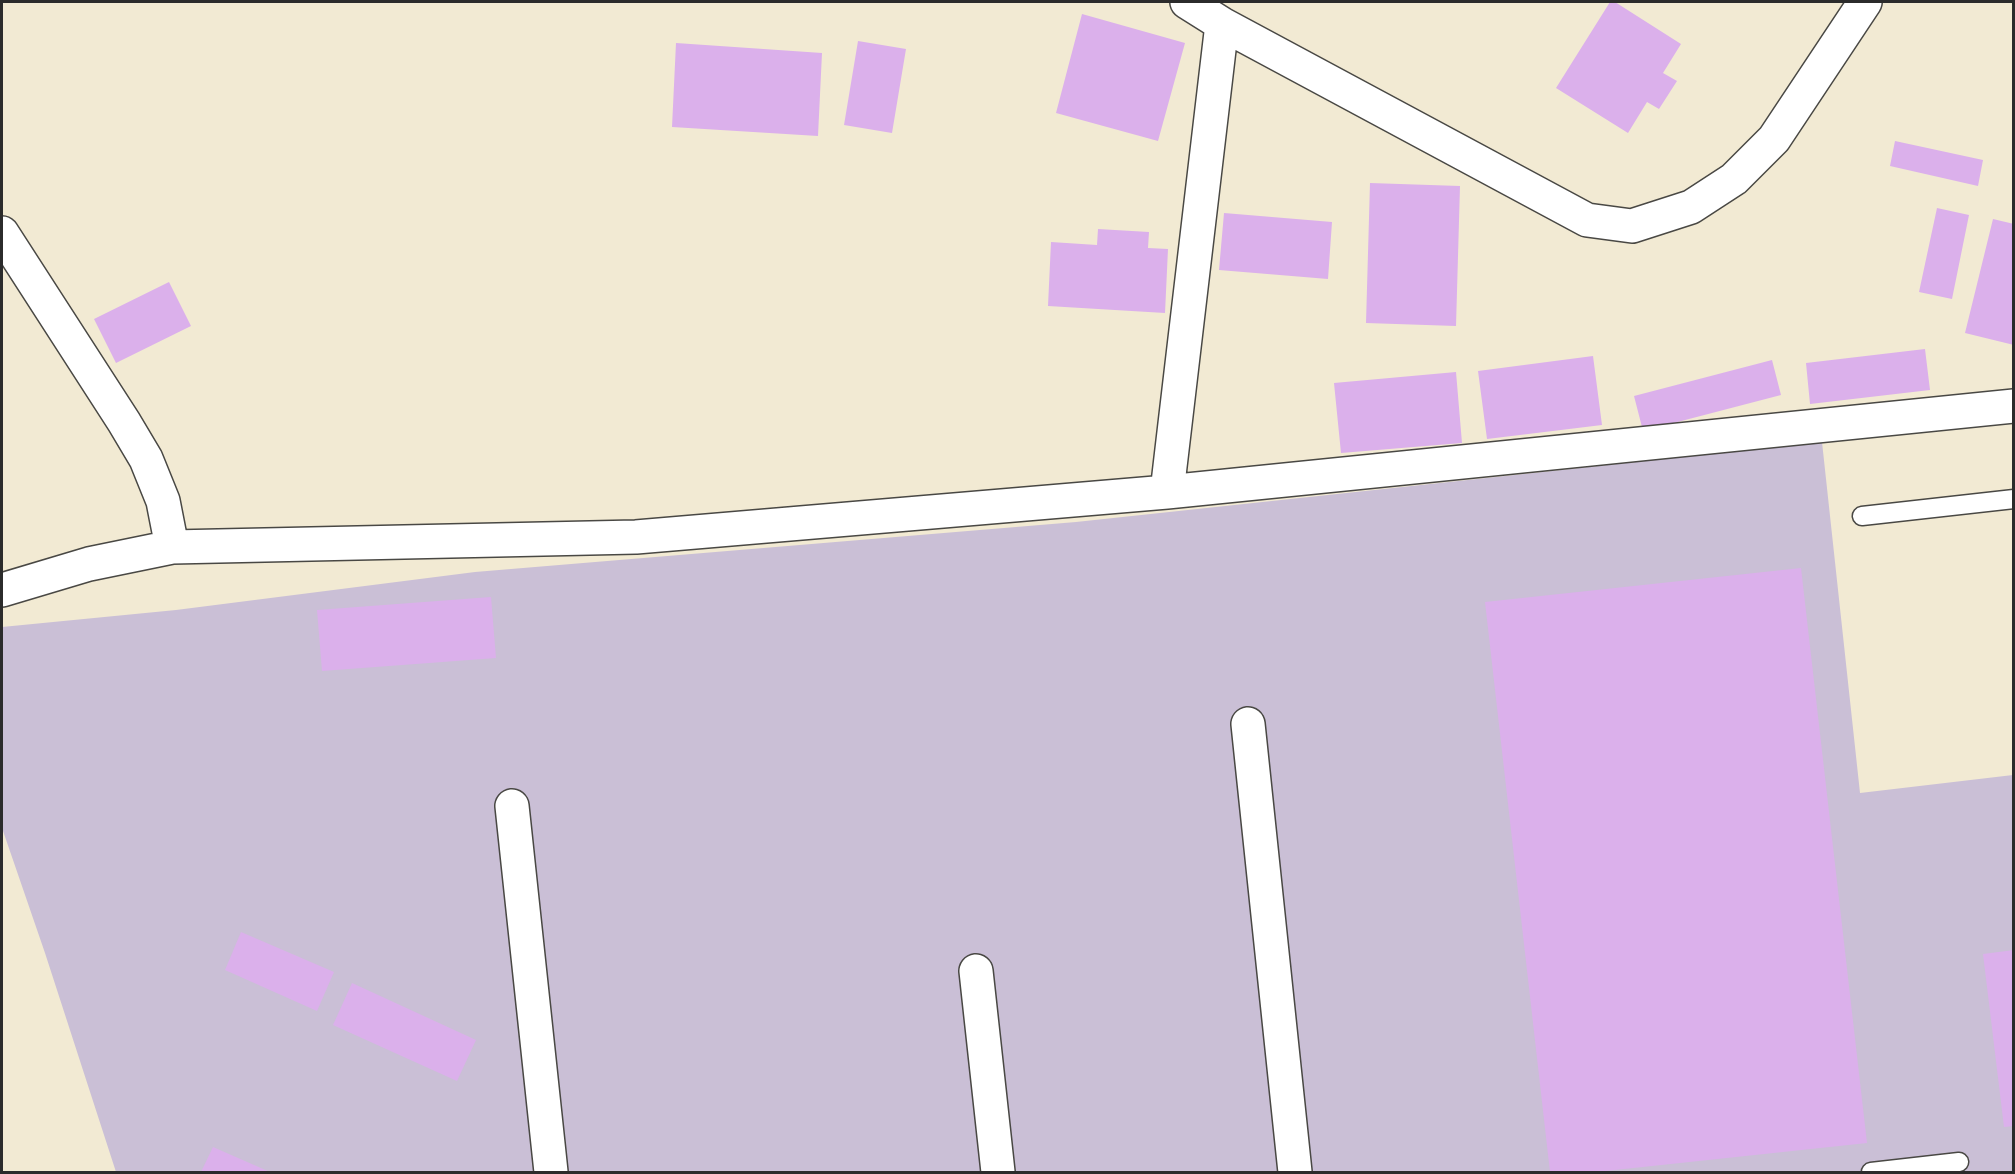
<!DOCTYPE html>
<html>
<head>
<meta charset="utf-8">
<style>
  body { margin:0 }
  #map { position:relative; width:2015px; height:1174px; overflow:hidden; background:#f2ead3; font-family:"EB Garamond",serif }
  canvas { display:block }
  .frame { position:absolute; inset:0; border:3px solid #2b2b2b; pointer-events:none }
</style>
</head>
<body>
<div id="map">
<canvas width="2015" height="1174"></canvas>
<div class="frame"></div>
</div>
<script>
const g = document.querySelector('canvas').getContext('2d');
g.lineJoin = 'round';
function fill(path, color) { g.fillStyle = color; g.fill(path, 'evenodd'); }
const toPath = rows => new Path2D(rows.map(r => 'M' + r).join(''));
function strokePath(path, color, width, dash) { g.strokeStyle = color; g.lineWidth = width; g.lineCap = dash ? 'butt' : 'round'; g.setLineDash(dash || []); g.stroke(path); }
fill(toPath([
  [1822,442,1860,793,2013,775,2013,1172,116,1172,45,953,2,828,2,627,176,610,475,572,1076,522]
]), '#cabfd6');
fill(toPath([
  [1610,2,1615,2,1681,44,1663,73,1677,81,1659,109,1647,102,1628,133,1556,88],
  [1082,14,1185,43,1158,141,1056,113],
  [858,41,906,49,892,133,844,125],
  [676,43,822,53,818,136,672,127],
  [1895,141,1983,160,1978,186,1890,166],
  [1370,183,1460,186,1456,326,1366,323],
  [1937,208,1969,215,1952,299,1919,292],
  [1224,213,1332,222,1328,279,1219,270],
  [1993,219,2014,224,2014,345,1965,333],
  [1098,229,1149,232,1148,248,1168,249,1165,313,1048,306,1051,242,1097,245],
  [169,282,191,326,116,363,94,319],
  [1925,349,1930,390,1810,404,1806,363],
  [1593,356,1602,425,1487,439,1478,371],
  [1772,360,1781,395,1643,431,1634,396],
  [1456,372,1462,443,1341,453,1334,383],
  [1801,568,1867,1143,1596,1172,1550,1172,1485,602],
  [491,597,496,658,322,671,317,610],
  [241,932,334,972,317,1011,225,970],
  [2014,950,2014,1126,2004,1127,1983,954],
  [352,983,476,1040,457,1081,333,1025],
  [213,1147,270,1172,201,1172]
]), '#dbb0eb');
const lane = toPath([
  [1862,516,2014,499],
  [1871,1172,1959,1162]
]);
const street = toPath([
  [1187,2,1222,24,1587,220,1632,226,1691,207,1734,179,1774,139,1865,2],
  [2,233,124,422,146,459,163,501,172,547],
  [1167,492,1222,24],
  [2,590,89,564,172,547,636,537,1167,492,2014,406],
  [1248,724,1295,1172],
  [512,806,551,1172],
  [976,971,998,1172]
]);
strokePath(lane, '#494844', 21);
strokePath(street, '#494844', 36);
strokePath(lane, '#fff', 18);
strokePath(street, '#fff', 33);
</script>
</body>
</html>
